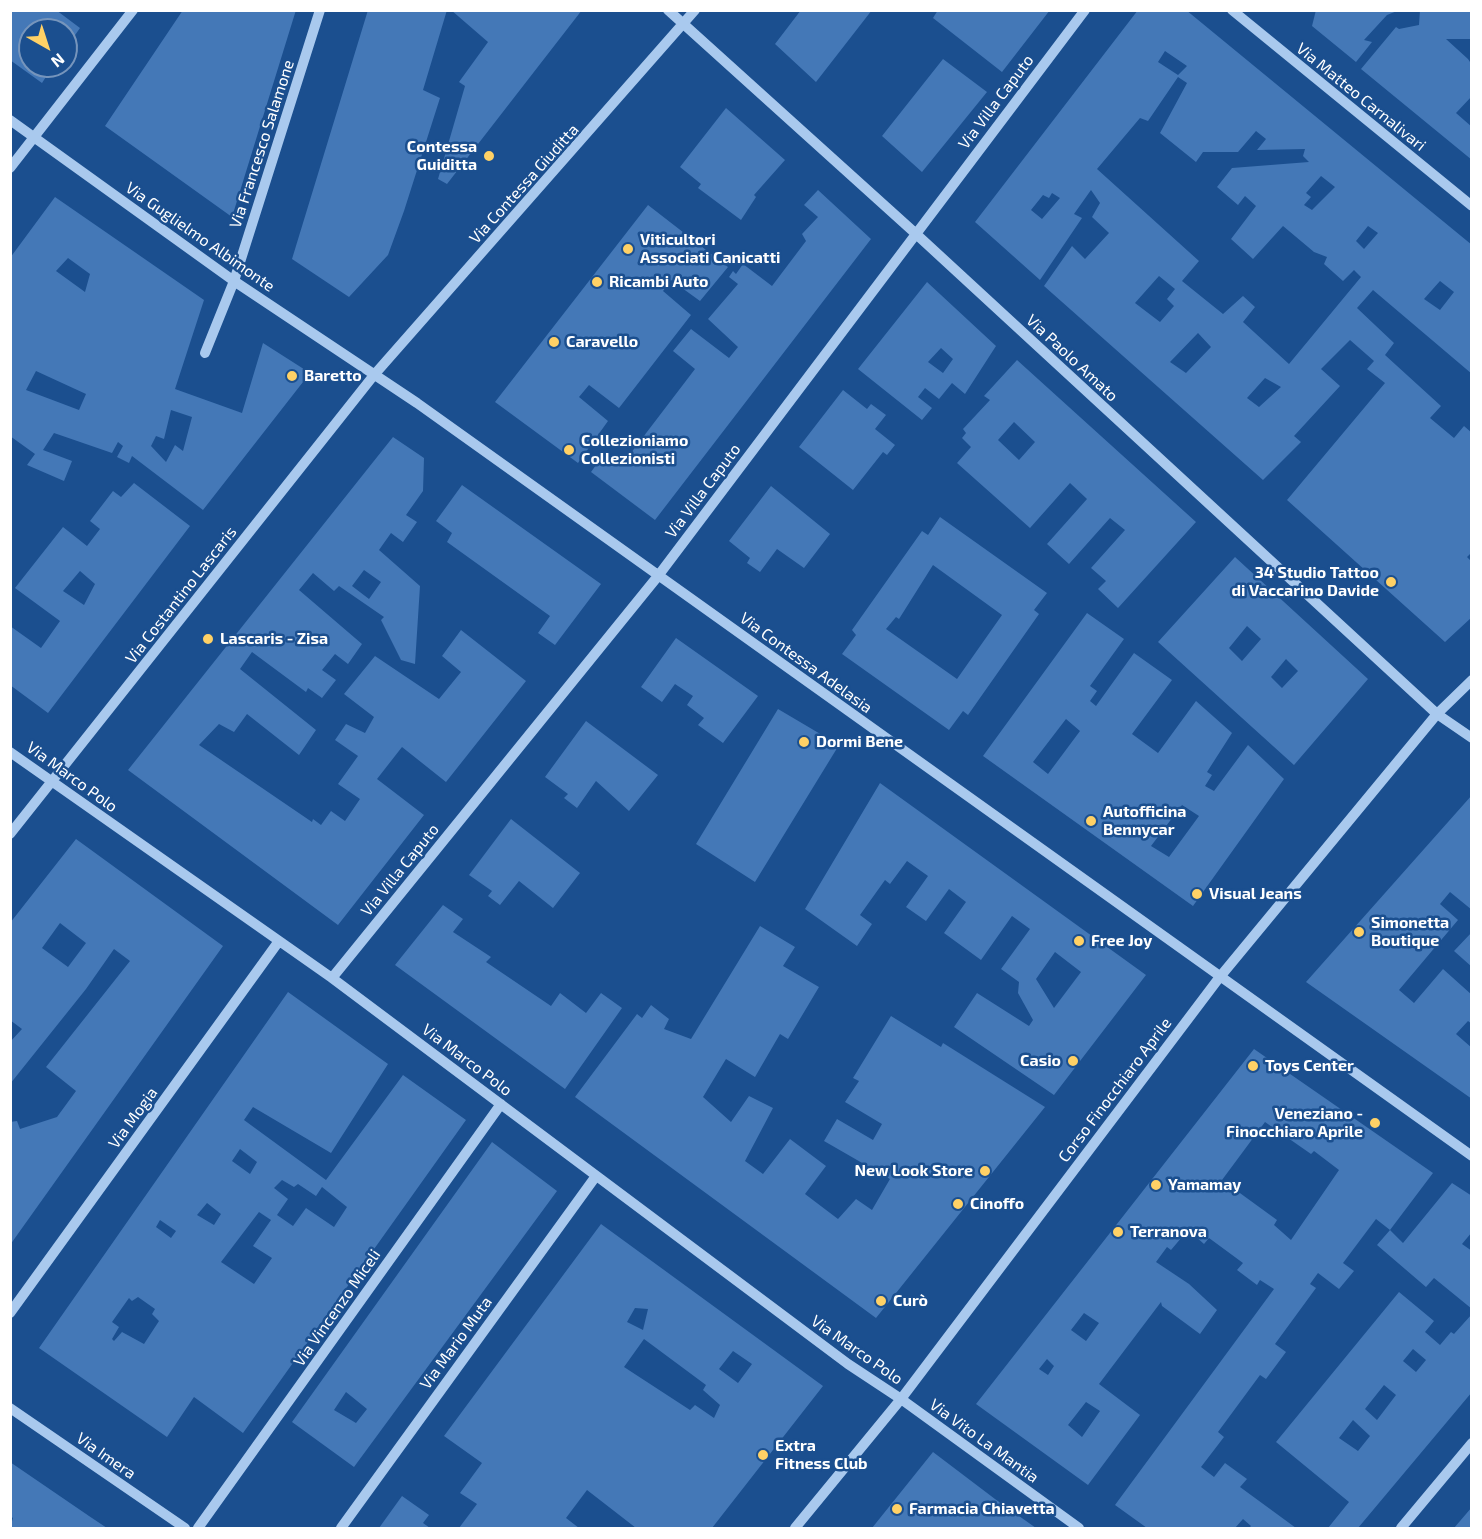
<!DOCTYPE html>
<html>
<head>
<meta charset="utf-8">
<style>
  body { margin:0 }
  #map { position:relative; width:1482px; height:1539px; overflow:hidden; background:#1b4f8f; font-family:"Exo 2",sans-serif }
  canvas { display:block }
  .frame { position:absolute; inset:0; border:12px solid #fff; pointer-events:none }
  .north { position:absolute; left:18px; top:18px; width:60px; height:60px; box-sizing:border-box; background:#1b4f8f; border:2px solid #7695bc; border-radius:50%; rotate:141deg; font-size:16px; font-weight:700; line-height:24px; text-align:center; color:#fff }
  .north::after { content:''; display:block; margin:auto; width:21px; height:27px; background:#ffd166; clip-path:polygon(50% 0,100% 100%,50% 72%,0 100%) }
</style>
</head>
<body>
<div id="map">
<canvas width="1482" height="1539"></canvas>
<div class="frame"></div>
<div class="north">N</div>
</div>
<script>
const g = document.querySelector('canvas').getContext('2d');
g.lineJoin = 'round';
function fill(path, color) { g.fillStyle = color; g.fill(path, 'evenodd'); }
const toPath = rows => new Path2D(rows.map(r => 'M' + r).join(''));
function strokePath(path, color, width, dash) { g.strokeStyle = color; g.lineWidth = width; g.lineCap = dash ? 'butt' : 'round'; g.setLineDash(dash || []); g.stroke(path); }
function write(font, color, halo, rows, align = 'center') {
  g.font = font + ' "Exo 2",sans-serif'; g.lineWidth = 5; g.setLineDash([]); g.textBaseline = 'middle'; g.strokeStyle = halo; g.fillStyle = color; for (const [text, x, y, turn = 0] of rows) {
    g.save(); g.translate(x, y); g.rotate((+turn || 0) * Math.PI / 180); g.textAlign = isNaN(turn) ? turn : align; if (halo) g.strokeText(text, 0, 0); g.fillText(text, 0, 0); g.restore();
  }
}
fill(toPath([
  [10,10,56,10,80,28,66,48,66,30,30,30,30,66,53,66,42,83,10,60],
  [183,10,296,10,232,217,105,126],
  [368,10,447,10,423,90,440,98,404,211,388,255,349,297,292,259],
  [451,10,582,10,447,184,438,179,465,86,459,82,488,42],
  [801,10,872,10,816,82,775,44],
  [938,10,1050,10,1002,72,933,18],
  [1138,10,1186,10,1472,245,1472,374,1373,290,1357,308,1394,343,1385,355,1441,406,1430,418,1454,438,1464,426,1472,433,1472,552,1467,557,1472,562,1472,617,1445,642,1287,500,1385,383,1367,369,1374,361,1350,340,1321,369,1340,386,1294,436,1301,442,1263,480,1044,286,1072,246,1085,259,1109,233,1092,217,1100,203,1091,190,1074,214,1082,218,1040,280,975,222],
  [1165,51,1187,66,1178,75,1158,62],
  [1178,77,1187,83,1160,133,1196,162,1203,152,1238,152,1256,131,1266,139,1257,150,1305,149,1303,156,1309,162,1232,168,1217,187,1238,205,1245,196,1256,206,1231,239,1253,259,1283,226,1314,252,1327,257,1324,264,1343,281,1354,270,1361,277,1289,364,1243,322,1255,307,1243,296,1223,314,1182,281,1199,261,1097,169,1140,118,1148,121],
  [1321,176,1335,187,1312,210,1304,205,1311,197,1306,193],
  [1052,193,1060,198,1042,219,1031,210,1043,195,1049,198],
  [1368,226,1378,233,1364,249,1356,241],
  [1159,276,1175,289,1167,299,1174,306,1160,322,1135,303],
  [1440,281,1454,292,1440,310,1424,299],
  [1198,333,1211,347,1186,373,1170,362],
  [1265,378,1281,387,1259,407,1247,398],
  [1316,10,1397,10,1397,11,1387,15,1364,40,1372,42,1356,62,1312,26],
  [1420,10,1472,10,1472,39,1446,39,1468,59,1472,65,1472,96,1456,113,1472,127,1472,160,1361,69,1396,27,1399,29,1419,25],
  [943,59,987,92,922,172,882,136],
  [726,108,785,160,754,195,756,197,741,220,698,188,701,184,680,167],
  [818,190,871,239,655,520,591,472,604,454,621,466,695,369,673,351,691,329,729,358,738,347,708,319,738,284,729,277,733,271,736,274,743,264,772,286,806,241,802,234,818,217,804,205],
  [55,197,204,300,175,389,242,413,263,343,310,373,203,510,132,456,129,463,117,457,123,446,118,442,112,453,54,433,43,450,72,461,64,481,27,465,35,454,10,436,10,258],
  [68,258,90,274,85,292,56,271],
  [36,371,86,394,79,410,26,390],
  [171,410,192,417,183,451,175,445,166,462,151,446,156,436,164,439],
  [648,205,728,267,700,301,671,280,663,291,691,315,619,408,589,385,579,397,608,421,578,463,495,402],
  [927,282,996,346,965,394,952,383,939,399,925,388,918,397,932,408,922,420,858,369],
  [941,348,953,359,943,373,928,362],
  [1017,360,1196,522,1118,608,1098,589,1106,581,1091,568,1125,530,1110,518,1069,564,1047,544,1087,499,1070,483,1030,528,957,463,971,447,962,438,966,433,963,429,990,400,984,396],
  [1014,422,1035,442,1019,460,998,440],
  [843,390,867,409,871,404,886,415,875,429,895,445,887,455,883,452,853,490,799,447],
  [393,437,424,458,423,491,406,515,417,522,403,542,391,533,379,550,420,586,415,664,401,660,381,620,384,617,339,586,334,591,313,573,299,590,362,644,348,664,335,654,322,670,336,680,322,698,308,688,306,692,252,652,240,669,316,730,299,755,247,714,234,732,219,724,199,745,312,822,313,819,321,825,331,811,345,821,360,799,338,784,358,756,335,740,346,724,365,733,374,717,344,694,375,656,439,699,461,672,442,656,461,630,526,681,446,782,402,747,377,779,424,815,338,925,128,770],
  [364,570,381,582,369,599,352,586],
  [134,483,190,526,48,713,10,685,10,626,41,648,60,621,15,588,63,527,87,546,100,529,90,521,113,491,121,497],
  [80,571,95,584,84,605,63,591],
  [462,485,601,584,555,645,538,633,550,616,447,542,452,533,436,521],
  [771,486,830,534,804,568,777,549,760,572,747,563,750,558,729,541],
  [940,517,1047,593,1034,610,1039,614,968,715,963,711,949,730,842,654,856,635,852,630,922,531,928,535],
  [933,565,1002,615,957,679,886,629,896,617,899,619],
  [1235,557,1368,679,1294,765,1158,642],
  [1247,626,1261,639,1242,661,1229,648],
  [1286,659,1298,671,1282,688,1271,677],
  [1087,613,1124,639,1090,686,1097,691,1090,701,1096,706,1134,653,1172,680,1132,734,1158,753,1196,701,1232,733,1207,772,1212,775,1205,786,1214,791,1248,745,1284,779,1193,906,983,756],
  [1066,719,1080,731,1048,774,1033,762],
  [1182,805,1199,816,1169,857,1151,846],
  [676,638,758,696,723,743,698,725,704,718,687,705,693,696,675,684,662,702,641,687],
  [778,709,839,745,755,882,696,844],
  [586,721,658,775,629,811,596,781,577,808,564,798,568,794,545,777],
  [880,783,1146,975,1054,1095,954,1027,977,993,1029,1026,1033,1020,1018,993,1019,982,1001,969,1030,929,1012,916,981,960,944,933,966,902,949,889,926,921,906,907,928,876,907,861,890,884,885,880,860,915,872,924,857,946,805,909],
  [1055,952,1081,972,1054,1008,1036,979],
  [1472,795,1472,910,1450,892,1440,904,1458,920,1399,990,1414,1003,1443,969,1472,995,1472,1024,1468,1021,1456,1034,1472,1048,1472,1099,1306,982],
  [511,819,580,873,553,908,519,881,500,905,488,896,492,891,469,875],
  [76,839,223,946,10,1245,10,1122,17,1121,20,1129,57,1117,76,1091,46,1067,130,961,114,949,86,989,10,1084,10,1042,22,1029,10,1020,10,923],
  [60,923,86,943,68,967,42,948],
  [443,905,463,919,453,932,491,957,486,962,551,1006,560,993,586,1013,601,993,622,1008,565,1089,395,965],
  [760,926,795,947,783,966,819,987,788,1039,780,1034,755,1077,726,1059,703,1097,731,1122,749,1096,773,1108,745,1161,763,1174,790,1139,826,1166,805,1194,838,1219,856,1199,872,1210,890,1179,824,1141,837,1119,873,1140,882,1124,845,1102,859,1081,853,1078,891,1016,941,1047,943,1043,1045,1107,876,1318,575,1097,637,1014,642,1018,651,1005,669,1019,664,1029,691,1039],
  [1472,932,1472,967,1454,951],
  [288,992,388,1064,331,1153,253,1107,244,1120,326,1180,403,1075,466,1120,243,1433,194,1397,167,1437,39,1348],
  [240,1149,257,1162,250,1174,232,1161],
  [282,1180,294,1187,298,1184,316,1196,322,1187,347,1207,334,1227,306,1208,293,1226,277,1215,288,1199,274,1188],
  [207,1203,221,1214,214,1225,197,1215],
  [259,1212,271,1220,253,1246,272,1258,254,1284,221,1262],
  [160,1220,176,1231,171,1238,156,1227],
  [138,1297,155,1309,152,1314,159,1321,144,1344,122,1332,114,1341,112,1339,119,1327,112,1322,129,1298,132,1301],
  [1254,1049,1433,1173,1390,1230,1376,1219,1343,1263,1354,1271,1339,1289,1318,1273,1310,1284,1316,1288,1275,1344,1286,1352,1266,1379,1260,1375,1218,1432,1224,1437,1201,1467,1214,1477,1225,1463,1247,1479,1240,1487,1296,1528,1249,1528,1251,1526,1243,1519,1235,1528,1147,1528,1115,1505,1274,1289,1260,1280,1257,1285,1237,1270,1243,1263,1209,1238,1204,1244,1195,1236,1182,1237,1171,1250,1167,1247,1156,1262,1189,1284,1217,1310,1200,1334,1162,1306,1161,1302,1099,1384,1140,1415,1088,1485,976,1404],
  [1265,1122,1311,1154,1314,1151,1339,1170,1291,1240,1274,1225,1277,1220,1222,1180],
  [1084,1313,1099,1323,1086,1341,1071,1330],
  [1047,1359,1054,1366,1048,1375,1039,1369],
  [1086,1402,1100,1411,1082,1437,1068,1425],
  [492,1142,557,1191,354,1467,292,1422],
  [346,1392,367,1409,356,1423,334,1410],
  [1452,1183,1472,1196,1472,1232,1462,1244,1472,1251,1472,1309,1434,1278,1426,1287,1377,1245,1390,1230,1403,1243],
  [601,1224,823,1386,712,1528,636,1528,587,1490,566,1518,579,1528,459,1528,477,1504,460,1493,482,1463,444,1436],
  [635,1308,648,1309,643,1330,627,1322],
  [644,1339,706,1385,703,1390,720,1405,714,1418,695,1405,690,1410,624,1367],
  [733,1351,752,1364,738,1383,719,1369],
  [1399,1292,1434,1321,1425,1332,1440,1345,1451,1332,1454,1334,1472,1314,1472,1392,1358,1528,1328,1528,1349,1502,1276,1442],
  [1413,1349,1426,1360,1416,1372,1403,1361],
  [1384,1385,1396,1395,1377,1420,1365,1409],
  [1353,1420,1370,1436,1358,1451,1339,1438],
  [933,1452,995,1499,1036,1528,872,1528],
  [10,1462,89,1516,107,1528,10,1528,13,1518,10,1516],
  [402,1496,429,1515,423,1523,430,1528,379,1528],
  [1472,1507,1472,1528,1454,1528]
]), '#4478b7');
strokePath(toPath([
  [668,10,915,233,1437,714,1472,738],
  [1232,10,1472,206],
  [10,120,234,281,417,403,1472,1156],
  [10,168,133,10],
  [205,353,234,281,320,10],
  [10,752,332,978,848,1364,901,1399,1079,1528],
  [10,834,374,375,695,10],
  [332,978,658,576,1085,10],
  [10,1313,279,941],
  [10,1408,185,1528],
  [198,1528,501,1104],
  [341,1528,596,1176],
  [795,1528,901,1399,1219,978,1437,714,1472,680],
  [1401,1528,1472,1443]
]), '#a9c9ee', 10);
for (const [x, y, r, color] of [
  [489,156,6,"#ffd166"],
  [628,249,6,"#ffd166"],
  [597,282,6,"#ffd166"],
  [554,342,6,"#ffd166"],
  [292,376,6,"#ffd166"],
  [569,450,6,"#ffd166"],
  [1391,582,6,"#ffd166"],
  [208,639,6,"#ffd166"],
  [804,742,6,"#ffd166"],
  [1091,821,6,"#ffd166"],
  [1197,894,6,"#ffd166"],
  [1359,932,6,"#ffd166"],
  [1079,941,6,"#ffd166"],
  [1073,1061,6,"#ffd166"],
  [1253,1066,6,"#ffd166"],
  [1375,1123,6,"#ffd166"],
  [985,1171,6,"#ffd166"],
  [1156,1185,6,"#ffd166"],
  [958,1204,6,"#ffd166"],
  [1118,1232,6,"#ffd166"],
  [881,1301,6,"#ffd166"],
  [763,1455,6,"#ffd166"],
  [897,1509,6,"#ffd166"]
]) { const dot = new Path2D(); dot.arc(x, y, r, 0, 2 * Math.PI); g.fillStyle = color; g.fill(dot); strokePath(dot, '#1b4f8f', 2); }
write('16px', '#fff', '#1b4f8f', [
  ["Via Matteo Carnalivari",1361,97,39],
  ["Via Villa Caputo",996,102,-53],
  ["Via Francesco Salamone",262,144,-72],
  ["Via Contessa Giuditta",524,184,-48],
  ["Via Guglielmo Albimonte",200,237,35],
  ["Via Paolo Amato",1072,358,43],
  ["Via Villa Caputo",703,491,-53],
  ["Via Costantino Lascaris",181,595,-52],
  ["Via Contessa Adelasia",806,663,36],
  ["Via Marco Polo",72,777,36],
  ["Via Villa Caputo",400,870,-51],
  ["Via Marco Polo",467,1060,37],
  ["Corso Finocchiaro Aprile",1115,1090,-53],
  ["Via Mogia",133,1118,-54],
  ["Via Vincenzo Miceli",337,1308,-55],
  ["Via Mario Muta",456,1343,-54],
  ["Via Marco Polo",857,1350,35],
  ["Via Vito La Mantia",984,1441,36],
  ["Via Imera",106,1456,35]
]);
write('bold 16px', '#fff', '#1b4f8f', [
  ["Contessa",477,147,"right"],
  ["Guiditta",477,165,"right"],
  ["Viticultori",640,240],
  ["Associati Canicatti",640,258],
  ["Ricambi Auto",609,282],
  ["Caravello",566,342],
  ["Baretto",304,376],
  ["Collezioniamo",581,441],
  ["Collezionisti",581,459],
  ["34 Studio Tattoo",1379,573,"right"],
  ["di Vaccarino Davide",1379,591,"right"],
  ["Lascaris - Zisa",220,639],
  ["Dormi Bene",816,742],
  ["Autofficina",1103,812],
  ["Bennycar",1103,830],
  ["Visual Jeans",1209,894],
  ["Simonetta",1371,923],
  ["Boutique",1371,941],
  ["Free Joy",1091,941],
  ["Casio",1061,1061,"right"],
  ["Toys Center",1265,1066],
  ["Veneziano -",1363,1114,"right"],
  ["Finocchiaro Aprile",1363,1132,"right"],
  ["New Look Store",973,1171,"right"],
  ["Yamamay",1168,1185],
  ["Cinoffo",970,1204],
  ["Terranova",1130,1232],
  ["Curò",893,1301],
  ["Extra",775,1446],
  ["Fitness Club",775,1464],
  ["Farmacia Chiavetta",909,1509]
], 'left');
</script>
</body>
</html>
